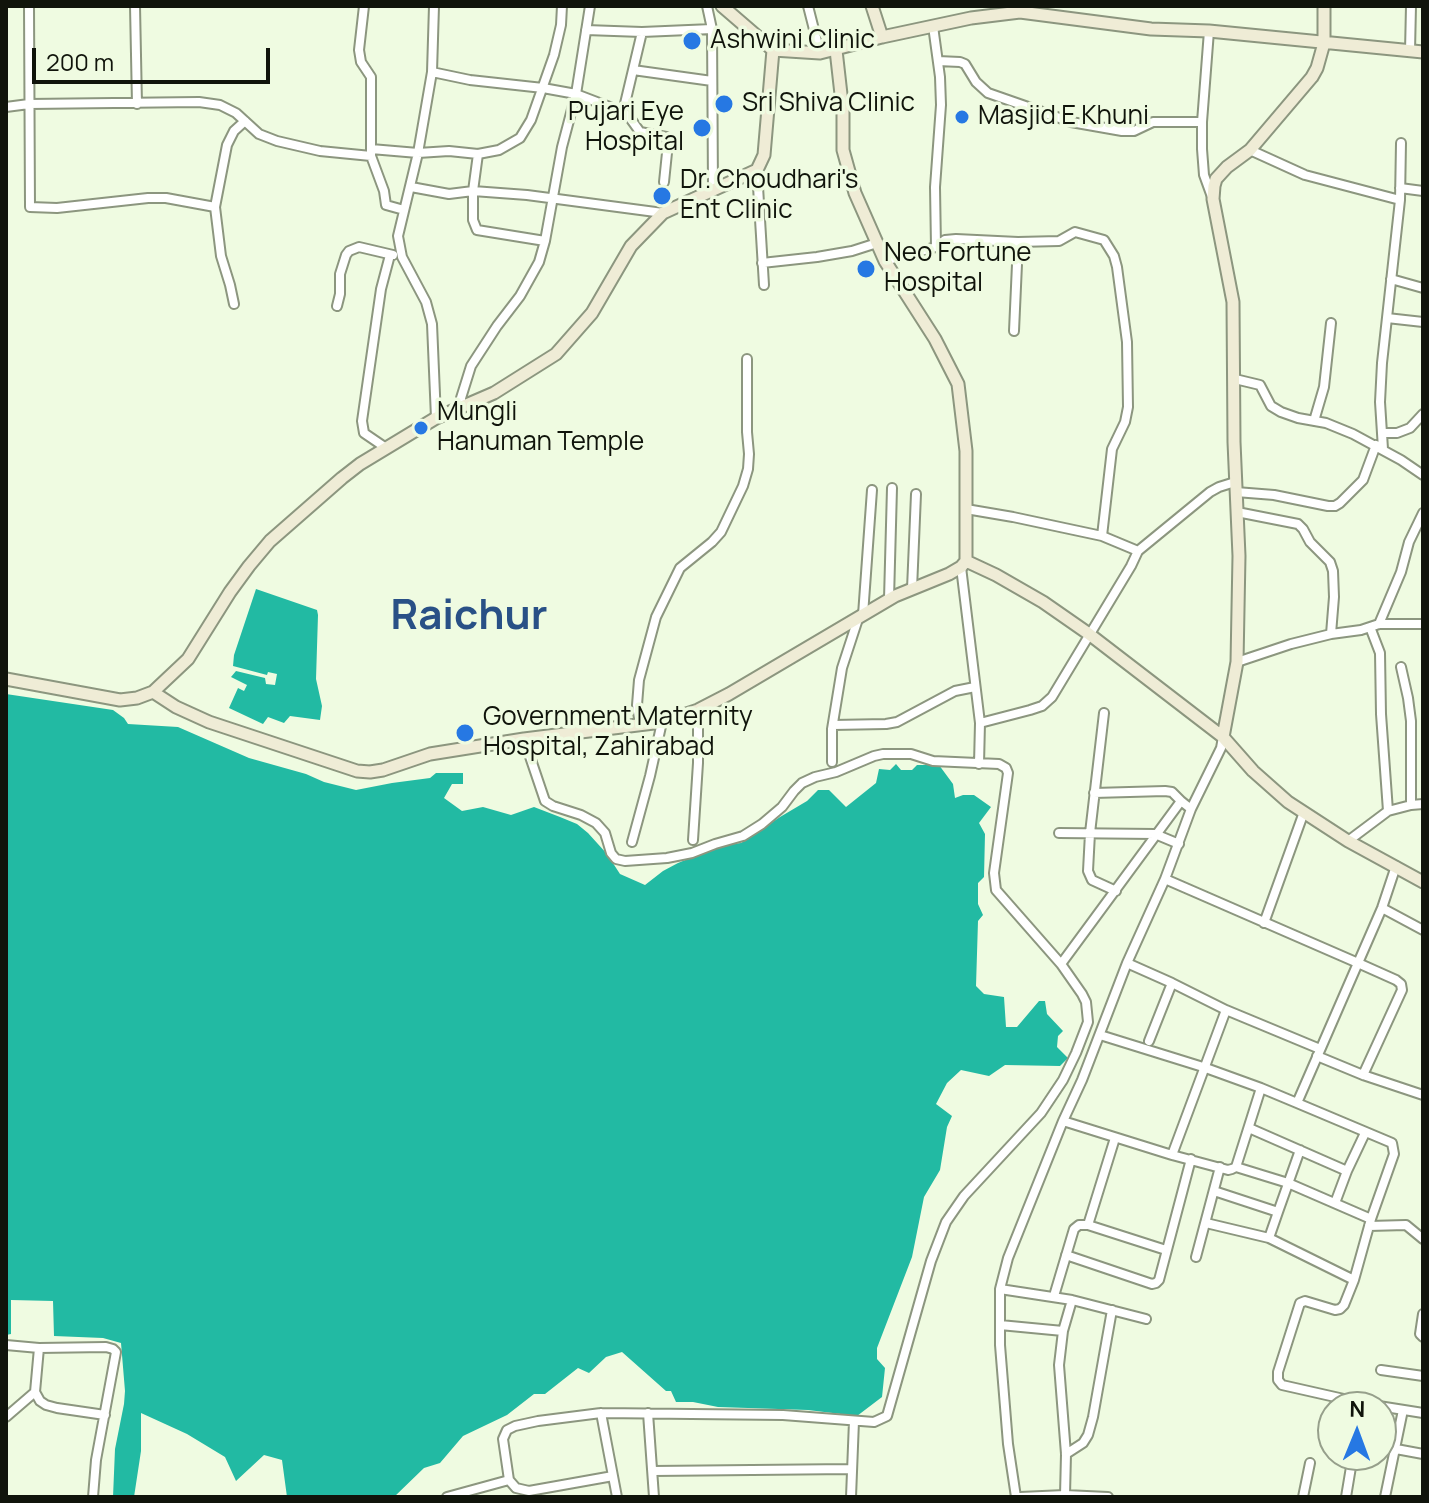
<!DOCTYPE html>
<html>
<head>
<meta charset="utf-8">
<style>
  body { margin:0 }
  #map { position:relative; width:1429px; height:1503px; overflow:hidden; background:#effbe1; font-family:Manrope,sans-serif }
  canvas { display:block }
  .frame { position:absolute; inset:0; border:8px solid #10140b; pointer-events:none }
  .north { position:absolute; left:1317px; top:1391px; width:80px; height:80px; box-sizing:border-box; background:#effbe1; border:2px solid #969f8b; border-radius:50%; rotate:1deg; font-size:22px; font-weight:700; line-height:32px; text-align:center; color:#10140b }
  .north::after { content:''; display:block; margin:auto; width:28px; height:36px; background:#2678e3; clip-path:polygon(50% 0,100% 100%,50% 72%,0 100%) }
  .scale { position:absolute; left:32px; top:48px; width:238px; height:36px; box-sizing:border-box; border:4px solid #10140b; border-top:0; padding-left:10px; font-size:24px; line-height:28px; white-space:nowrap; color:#10140b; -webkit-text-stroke:6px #effbe1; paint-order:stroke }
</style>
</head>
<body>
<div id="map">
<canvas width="1429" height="1503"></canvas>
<div class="frame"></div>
<div class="north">N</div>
<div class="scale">200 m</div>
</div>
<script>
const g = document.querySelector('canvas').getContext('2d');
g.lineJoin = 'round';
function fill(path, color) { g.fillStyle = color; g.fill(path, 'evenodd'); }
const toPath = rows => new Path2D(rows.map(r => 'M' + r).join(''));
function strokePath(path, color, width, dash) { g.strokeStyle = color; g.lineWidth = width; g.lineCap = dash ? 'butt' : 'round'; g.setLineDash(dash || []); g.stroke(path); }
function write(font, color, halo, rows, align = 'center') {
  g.font = font + ' Manrope,sans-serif'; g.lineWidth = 7; g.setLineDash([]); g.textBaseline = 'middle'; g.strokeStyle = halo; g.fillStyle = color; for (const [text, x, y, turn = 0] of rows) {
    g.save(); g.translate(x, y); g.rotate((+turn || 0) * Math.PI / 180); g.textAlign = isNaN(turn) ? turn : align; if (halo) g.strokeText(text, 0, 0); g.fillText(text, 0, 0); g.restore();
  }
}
fill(toPath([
  [256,589,317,610,318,615,316,679,322,706,320,720,290,716,284,723,268,717,263,724,229,708,238,688,244,691,247,685,231,677,236,671,265,678,266,684,275,685,277,674,268,672,267,675,233,666,234,655],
  [6,694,113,710,124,718,128,724,178,727,249,758,306,774,324,782,356,790,392,783,430,778,436,773,463,773,463,784,452,784,444,798,462,811,483,807,511,815,534,807,560,817,577,824,588,833,607,854,620,874,645,885,663,871,678,863,722,845,741,843,780,817,807,801,818,790,829,790,846,807,876,783,879,769,890,770,896,764,901,770,912,770,917,765,939,765,953,784,955,798,963,795,974,795,991,807,979,823,985,834,984,877,978,883,978,904,983,915,978,921,976,986,984,994,1004,997,1006,1027,1017,1027,1039,1001,1045,1001,1047,1014,1063,1031,1058,1036,1057,1047,1068,1058,1060,1066,1005,1065,989,1076,961,1070,947,1083,936,1104,952,1116,947,1127,940,1170,924,1197,912,1257,877,1348,877,1359,885,1368,882,1397,857,1416,808,1410,718,1407,693,1402,676,1402,671,1391,666,1391,622,1352,606,1357,589,1373,578,1368,545,1394,534,1394,507,1415,463,1436,440,1463,424,1468,394,1497,287,1497,282,1460,264,1455,236,1481,225,1457,187,1434,141,1413,141,1451,134,1497,113,1497,115,1449,124,1404,125,1391,121,1343,103,1338,54,1336,53,1301,11,1300,11,1334,6,1335]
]), '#22baa3');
const street = toPath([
  [29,6,30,207,57,208,148,198,166,198,215,207],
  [135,6,137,104],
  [364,6,359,50,361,62,371,77,371,156,384,191,386,205,404,210],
  [434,6,432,72,418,153,398,236,402,257,426,302,432,324,436,418],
  [707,6,712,29,713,189],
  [808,6,820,53],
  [933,26,940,77,941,105,935,187,936,247],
  [586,30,642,32,712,29],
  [1209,31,1202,122,1202,149,1204,175,1212,197],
  [1410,51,1411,6],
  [938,61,960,62,965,64,976,82,988,93,1071,122,1122,131,1134,131,1153,122,1202,122],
  [633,70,712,81],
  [432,72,470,80,543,88,576,94,623,112,630,118,640,132,666,137,668,143,664,182],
  [6,107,29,104,199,102,220,105,236,113,259,134,277,141,320,151,371,156],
  [623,112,642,32],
  [371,149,418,153,449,151,478,154,499,150,520,138,531,120,554,55,561,25,562,6],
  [1250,150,1305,175,1400,200],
  [478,154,473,191,473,220,477,230,545,241],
  [757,170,764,285],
  [411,187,449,194,473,191,527,195,663,213],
  [1400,188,1423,191],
  [885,261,936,247,945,240,956,239,1018,242,1059,241,1075,232,1104,240,1114,256,1117,267,1127,342,1128,407,1125,422,1112,449,1102,536],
  [762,263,817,257,852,251,877,243],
  [1391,279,1423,288],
  [234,304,230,285,221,256,215,207,227,145,234,131,245,121],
  [337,306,340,294,340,274,346,255,349,251,359,247,393,255],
  [1387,318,1423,322],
  [1014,331,1018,242],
  [1235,379,1260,385,1271,406,1281,412,1298,418,1326,423,1353,434,1401,460,1423,475],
  [461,407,461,398,471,366,497,326,520,296,539,262,545,241,562,147,576,94,590,6],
  [1314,421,1324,387,1331,323],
  [1382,433,1397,433,1410,428,1423,414],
  [386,448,364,433,362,421,381,289,390,255],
  [1383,449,1380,402,1382,363,1400,200,1401,143],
  [1236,492,1274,495,1328,506,1335,506,1340,503,1363,480,1376,445],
  [966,509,1013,517,1102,536,1138,551],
  [1237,512,1298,524,1303,529,1310,542,1330,562,1333,571,1334,597,1331,634],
  [961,567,980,723,979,764],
  [912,589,916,494],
  [889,599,892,488],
  [863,615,872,490],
  [1379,624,1401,572,1409,542,1423,513],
  [1370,627,1380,653,1381,714,1388,811],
  [1237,662,1291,644,1331,634,1361,630,1379,624,1423,624],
  [1401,667,1408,698,1411,721,1411,805],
  [1104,713,1090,833,1088,871,1092,880,1116,891],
  [980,723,1030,710,1042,706,1052,697,1131,566,1138,551,1210,492,1219,487,1235,482],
  [640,725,637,705,639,680,656,617,680,568,712,542,721,532,743,486,748,469,749,454,747,432,747,359],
  [833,725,886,724,897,722,955,691,975,687],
  [832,762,832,729,842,668,858,619],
  [1094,793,1165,791,1172,792,1181,801],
  [1059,833,1155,834,1179,844],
  [693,840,698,763,698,710],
  [1348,841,1388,811,1411,805,1423,804],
  [632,842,650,776,662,722],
  [1165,879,1358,963,1382,908,1396,866],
  [1382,908,1423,930],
  [1264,923,1304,812],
  [1127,963,1172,983,1226,1010],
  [1061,964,1181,801,1191,809],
  [1100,1035,1203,1067,1261,1088,1297,1103,1358,963,1396,980,1401,984,1402,990,1363,1075],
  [1149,1041,1172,983],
  [1317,1056,1363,1075,1423,1095],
  [1297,1103,1392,1143,1394,1154,1371,1219],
  [1063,1121,1172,1155,1228,1170,1232,1169,1236,1167,1261,1088],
  [1249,1128,1347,1171],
  [1172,1155,1226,1010,1320,1049],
  [1236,1167,1288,1183,1371,1219,1354,1280,1344,1305,1340,1309,1335,1310,1305,1301,1300,1303,1278,1372,1278,1380,1282,1385,1366,1404,1423,1413],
  [1214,1191,1278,1212,1300,1150],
  [1335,1203,1347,1171,1365,1133],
  [1206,1223,1269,1238,1354,1280],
  [1088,1225,1115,1138],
  [1369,1226,1406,1225,1423,1239],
  [1269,1238,1278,1212],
  [1066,1255,1152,1284,1156,1283,1159,1280,1191,1159],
  [1196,1257,1220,1167],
  [1000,1289,1072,1300,1146,1319],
  [1054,1296,1074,1229,1079,1225,1088,1225,1166,1250],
  [1423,1314,1420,1334,1423,1337],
  [1000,1325,1063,1331],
  [6,1345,39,1348,106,1347,113,1349,116,1352,96,1460,93,1497],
  [39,1348,35,1392,40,1401,46,1405,57,1408,105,1415],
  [1381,1370,1423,1376],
  [601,1413,617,1497],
  [648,1413,654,1497],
  [6,1417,35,1392],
  [1396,1449,1423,1454],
  [1066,1454,1083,1443,1088,1435,1093,1417,1112,1310],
  [653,1471,851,1469],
  [509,1480,516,1488,529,1491,613,1476],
  [1065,1495,1066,1454,1059,1365,1063,1331,1072,1300],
  [447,1497,509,1480,503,1439,507,1430,515,1426,538,1421,601,1413,783,1415,874,1422,887,1416,931,1261,946,1222,964,1196,1041,1113,1063,1080,1076,1053,1088,1022,1086,1002,1082,994,1061,964,996,890,994,873,1008,773,1006,768,999,764,933,761,911,754,883,754,874,756,836,772,815,777,802,783,794,791,782,807,762,824,743,836,715,844,692,853,667,858,625,861,616,859,611,853,605,833,596,823,581,815,553,806,545,801,524,739],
  [851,1497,854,1421],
  [1016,1497,1008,1444,1000,1345,1000,1289,1008,1258,1063,1121,1082,1080,1127,963,1165,879,1191,809,1221,748,1223,737],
  [1020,1497,1065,1495,1108,1497],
  [1303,1497,1310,1463],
  [1346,1497,1353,1455],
  [1385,1497,1403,1410]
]);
const secondary = toPath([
  [722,6,773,50,820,53,882,37,971,18,1020,12,1151,29,1209,31,1423,52],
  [872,6,882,37],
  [836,50,843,112,843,150,855,193,885,261,935,339,958,384,966,451,966,561,996,575,1043,602,1089,634,1223,737,1253,771,1288,802,1348,841,1423,882],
  [6,679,120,700,137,698,153,692,188,659,230,592,249,566,270,541,342,478,360,464,436,418,494,393,556,354,592,313,631,246,663,213,757,170,764,155,773,50],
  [153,692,176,707,209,722,357,771,370,772,383,770,430,754,524,739,662,722,698,710,729,694,895,596,949,574,961,567,966,561],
  [1223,737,1237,662,1239,556,1234,442,1233,302,1213,199,1214,186,1216,179,1227,167,1250,150,1312,77,1317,68,1324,43,1324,6]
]);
strokePath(street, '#8c967f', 12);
strokePath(secondary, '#8c967f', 15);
strokePath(street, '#fff', 8);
strokePath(secondary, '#efecd6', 11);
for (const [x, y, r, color] of [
  [692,41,10,"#2678e3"],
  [724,104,10,"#2678e3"],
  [962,117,8,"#2678e3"],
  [702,128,10,"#2678e3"],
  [662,196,10,"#2678e3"],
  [866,269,10,"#2678e3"],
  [421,428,8,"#2678e3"],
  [465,733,10,"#2678e3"]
]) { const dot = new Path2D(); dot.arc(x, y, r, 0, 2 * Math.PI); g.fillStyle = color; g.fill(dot); strokePath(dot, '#effbe1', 3); }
write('26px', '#10140b', '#effbe1', [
  ["Ashwini Clinic",710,41],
  ["Sri Shiva Clinic",742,104],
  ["Pujari Eye",684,113,"right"],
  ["Hospital",684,143,"right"],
  ["Masjid E Khuni",978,117],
  ["Dr. Choudhari's",680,181],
  ["Ent Clinic",680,211],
  ["Neo Fortune",884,254],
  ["Hospital",884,284],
  ["Mungli",437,413],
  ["Hanuman Temple",437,443],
  ["Government Maternity",483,718],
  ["Hospital, Zahirabad",483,748]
], 'left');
write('bold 42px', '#295086', '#effbe1', [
  ["Raichur",469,617]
]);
</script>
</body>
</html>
